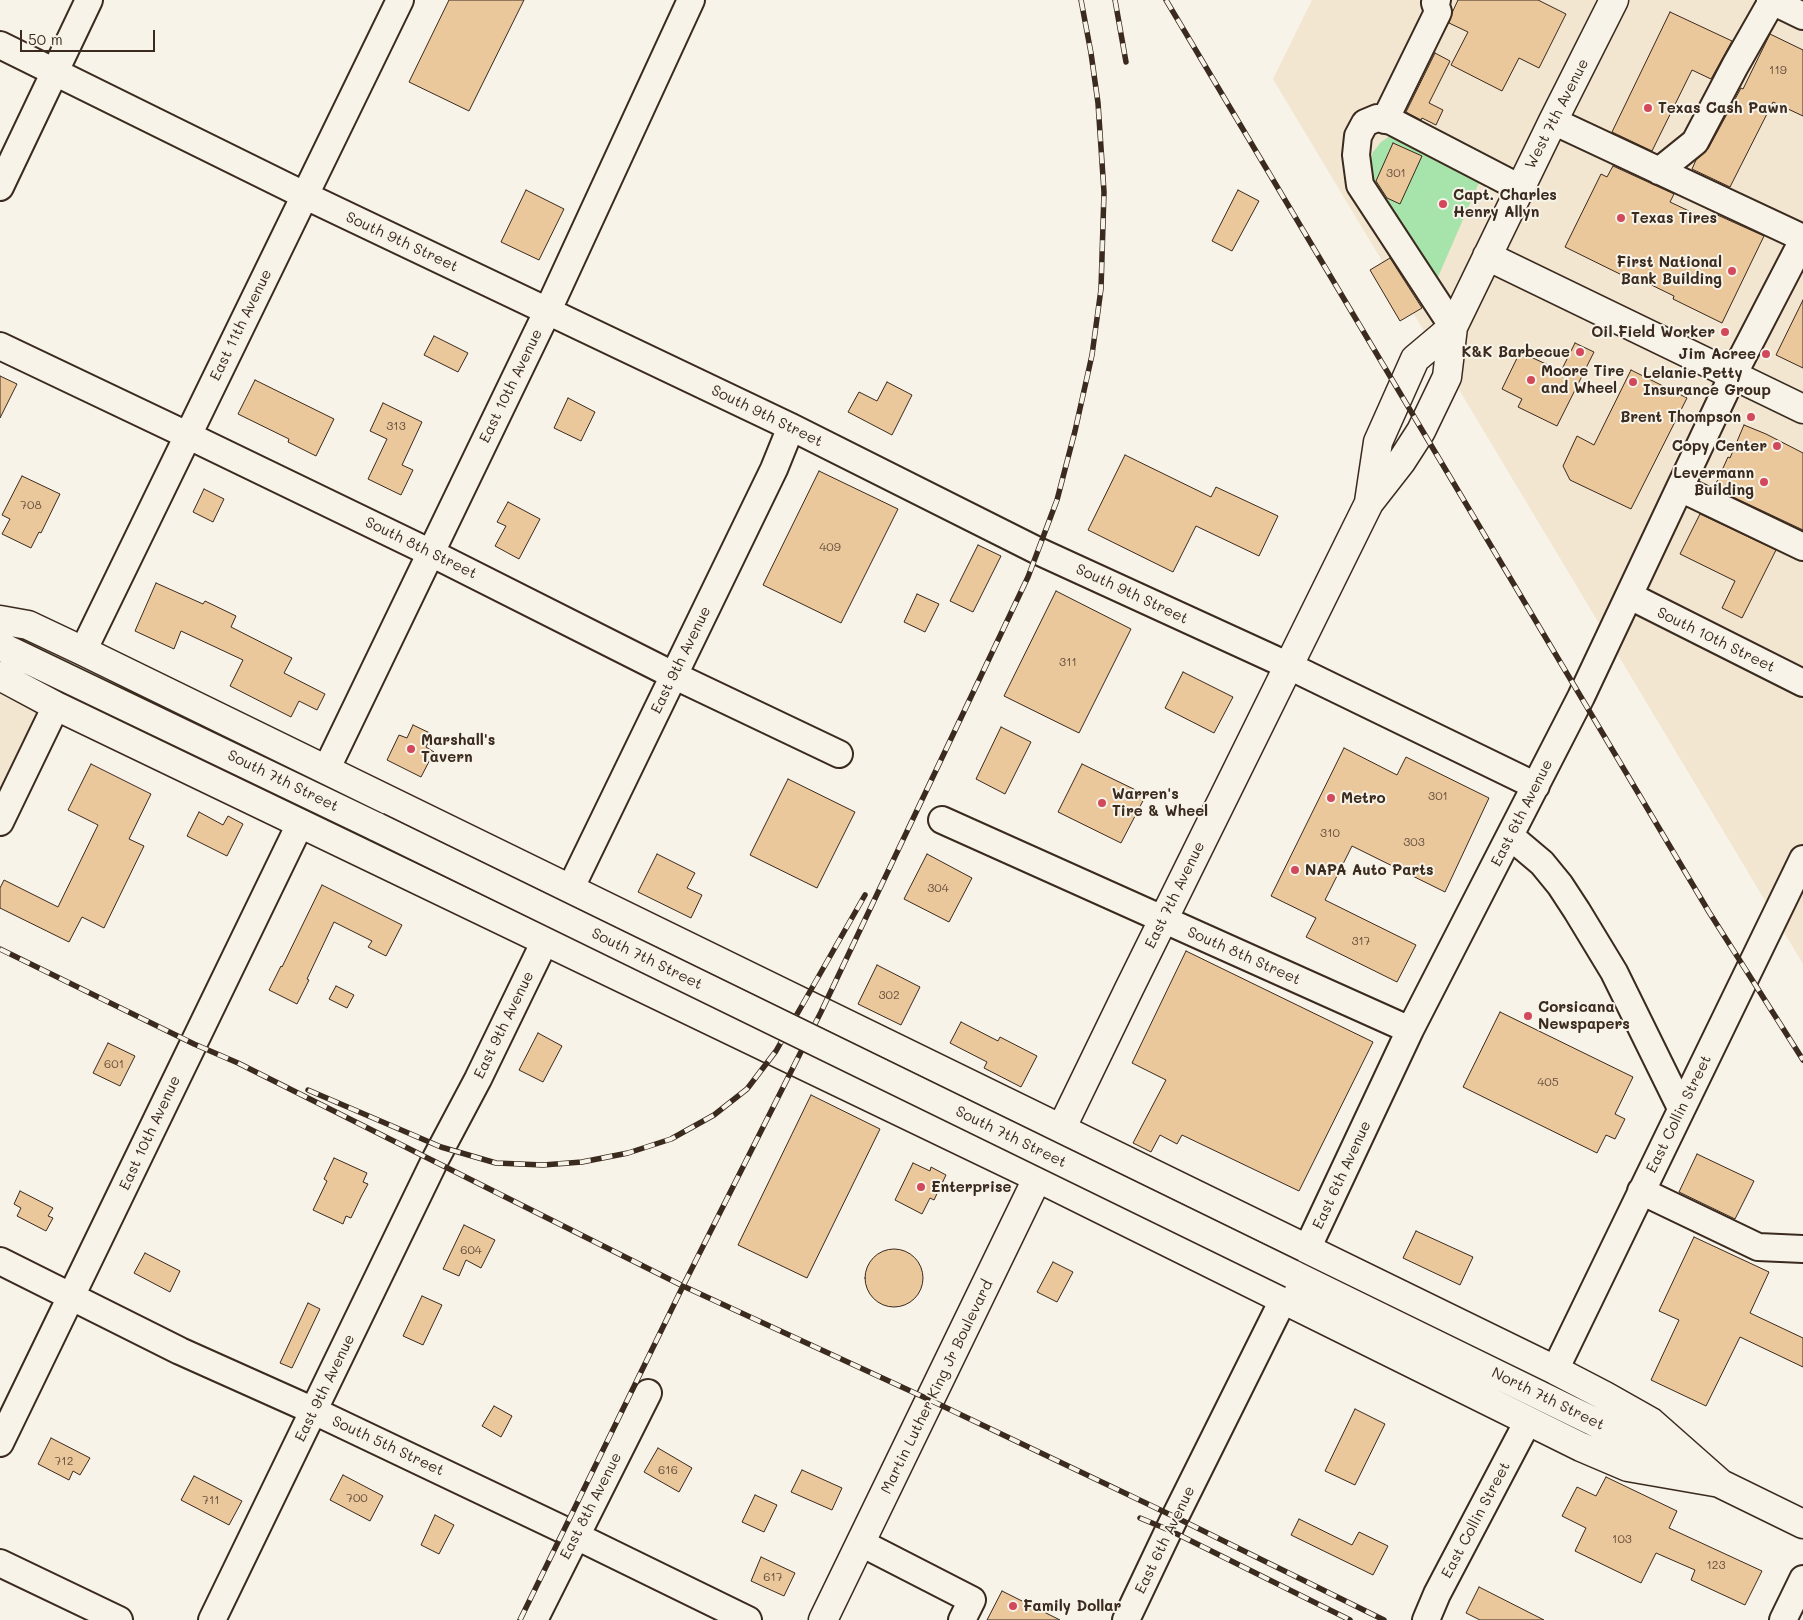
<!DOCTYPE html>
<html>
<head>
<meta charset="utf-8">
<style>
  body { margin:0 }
  #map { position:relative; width:1803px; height:1620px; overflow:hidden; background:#f7f3e8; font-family:Mali,sans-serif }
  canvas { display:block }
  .scale { position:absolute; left:20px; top:30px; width:135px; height:22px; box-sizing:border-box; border:2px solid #3b2a1e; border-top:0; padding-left:6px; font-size:15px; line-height:18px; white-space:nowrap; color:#3b2a1e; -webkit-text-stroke:4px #f7f3e8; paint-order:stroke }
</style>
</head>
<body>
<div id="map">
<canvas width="1803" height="1620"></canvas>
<div class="scale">50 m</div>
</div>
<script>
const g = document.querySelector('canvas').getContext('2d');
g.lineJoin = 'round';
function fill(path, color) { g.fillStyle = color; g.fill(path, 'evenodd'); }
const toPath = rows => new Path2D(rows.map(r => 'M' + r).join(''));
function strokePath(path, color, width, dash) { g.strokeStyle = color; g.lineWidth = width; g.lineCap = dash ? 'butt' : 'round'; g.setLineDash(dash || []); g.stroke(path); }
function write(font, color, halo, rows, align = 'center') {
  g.font = font + ' Mali,sans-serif'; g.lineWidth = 4; g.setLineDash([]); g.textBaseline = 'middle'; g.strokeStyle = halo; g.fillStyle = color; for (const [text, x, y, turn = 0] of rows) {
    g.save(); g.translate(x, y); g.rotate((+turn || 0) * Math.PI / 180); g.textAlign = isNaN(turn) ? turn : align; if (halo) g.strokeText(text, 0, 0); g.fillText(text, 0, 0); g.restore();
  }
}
fill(toPath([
  [1312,0,1803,0,1803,964,1273,79],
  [0,689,41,710,0,795]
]), '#f3e6d1');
fill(toPath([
  [1393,134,1481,178,1435,284,1369,177,1369,165,1373,152,1381,142]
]), '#a6e4ac');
const building = toPath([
  [449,0,524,0,469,111,409,82,449,0],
  [1458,0,1538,0,1566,14,1539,68,1519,58,1502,91,1451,65,1468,32,1449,23,1452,13,1458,0],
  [1670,12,1732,41,1711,79,1692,70,1652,151,1612,132,1670,12],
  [1770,34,1803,50,1803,116,1773,102,1730,187,1692,169,1696,160,1708,149,1741,88,1743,89,1770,34],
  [1435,53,1450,61,1429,103,1443,110,1436,125,1422,118,1421,120,1406,112,1435,53],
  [1393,143,1422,156,1400,204,1387,198,1376,181,1393,143],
  [1613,166,1674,194,1670,202,1710,221,1713,213,1764,236,1722,323,1673,299,1674,296,1633,276,1632,280,1565,247,1601,174,1607,177,1613,166],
  [526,190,564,209,539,260,501,242,526,190],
  [1238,190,1259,201,1232,251,1212,241,1238,190],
  [1390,258,1422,308,1400,321,1370,270,1390,258],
  [1803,300,1803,368,1776,355,1803,300],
  [434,336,468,353,458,372,424,355,434,336],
  [1575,343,1594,352,1557,426,1518,407,1522,399,1502,389,1520,352,1561,371,1575,343],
  [1631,370,1687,398,1631,509,1570,480,1563,466,1577,436,1594,445,1631,370],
  [0,376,17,384,0,418,0,376],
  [255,380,334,419,316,456,288,442,289,439,238,414,255,380],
  [887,382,912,395,892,435,848,412,859,392,877,401,887,382],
  [568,398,595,412,581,441,554,428,568,398],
  [383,403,422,422,402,465,413,470,401,495,368,479,387,439,370,431,383,403],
  [1744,425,1766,434,1803,453,1803,530,1714,488,1728,457,1730,458,1744,425],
  [1125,455,1211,497,1216,487,1278,516,1259,556,1196,526,1173,572,1088,530,1125,455],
  [819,471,898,509,841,623,763,585,819,471],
  [22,476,60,494,41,533,39,532,31,548,2,534,10,519,2,515,22,476],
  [204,489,224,499,213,522,193,512,204,489],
  [508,502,540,519,519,559,495,546,506,526,497,522,508,502],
  [1700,514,1776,550,1742,618,1722,608,1735,581,1680,554,1700,514],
  [978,545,1001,556,973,612,950,601,978,545],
  [156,583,203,604,205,601,236,616,231,627,292,658,284,673,325,694,317,710,299,701,291,717,230,686,243,660,181,631,174,649,135,631,156,583],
  [1056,591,1131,629,1079,733,1004,696,1056,591],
  [917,594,939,604,925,632,904,622,917,594],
  [1183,672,1233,697,1214,733,1165,708,1183,672],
  [413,725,432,734,426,747,434,752,421,777,387,760,399,735,407,738,413,725],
  [1001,727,1031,742,1005,794,976,779,1001,727],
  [1344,748,1397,775,1406,757,1489,798,1445,892,1352,846,1325,900,1416,945,1397,982,1306,937,1316,918,1271,896,1344,748],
  [91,764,151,794,129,839,144,846,104,928,82,917,69,942,0,908,0,888,4,880,58,907,98,825,68,810,91,764],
  [1082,764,1146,795,1121,843,1058,812,1082,764],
  [788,779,855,812,817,888,750,855,788,779],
  [199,812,223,825,228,816,243,824,227,856,187,836,199,812],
  [657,854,695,873,687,888,702,895,691,918,638,892,657,854],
  [927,854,972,878,949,922,904,899,927,854],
  [322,885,402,925,386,956,368,947,372,941,334,922,307,979,309,980,297,1004,269,990,281,966,282,967,322,885],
  [1186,951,1373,1042,1299,1191,1182,1135,1177,1144,1160,1135,1151,1152,1133,1143,1166,1080,1132,1063,1186,951],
  [877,965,920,987,901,1025,858,1004,877,965],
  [336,986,354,995,347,1008,329,999,336,986],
  [1500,1012,1633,1077,1615,1114,1625,1119,1615,1139,1606,1135,1597,1153,1463,1087,1500,1012],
  [961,1022,998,1041,1000,1037,1037,1056,1021,1087,984,1068,987,1062,950,1043,961,1022],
  [538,1033,562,1046,543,1082,519,1070,538,1033],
  [108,1043,135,1056,120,1086,93,1073,108,1043],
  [811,1095,880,1129,807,1278,738,1245,811,1095],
  [1697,1154,1754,1181,1735,1219,1679,1192,1697,1154],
  [334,1158,367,1173,363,1182,368,1184,361,1197,351,1218,346,1216,343,1224,313,1210,327,1181,324,1179,334,1158],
  [913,1163,930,1171,931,1167,946,1175,934,1200,930,1198,922,1214,895,1200,913,1163],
  [20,1191,53,1208,48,1216,53,1218,46,1231,17,1216,21,1208,14,1204,20,1191],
  [464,1225,495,1240,481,1268,466,1260,459,1276,443,1269,464,1225],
  [1416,1231,1473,1257,1460,1285,1403,1258,1416,1231],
  [1694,1237,1769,1272,1750,1313,1803,1338,1803,1367,1740,1337,1706,1406,1651,1380,1679,1320,1659,1311,1694,1237],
  '865 1278a29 29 0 1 1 58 0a29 29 0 1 1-58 0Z',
  [145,1253,180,1271,170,1292,134,1273,145,1253],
  [1053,1262,1073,1272,1057,1302,1037,1292,1053,1262],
  [422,1296,442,1305,423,1345,403,1336,422,1296],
  [308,1303,320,1309,292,1368,280,1363,308,1303],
  [494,1406,512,1416,501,1437,482,1426,494,1406],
  [1355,1409,1385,1424,1355,1485,1325,1471,1355,1409],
  [51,1438,90,1458,80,1475,73,1471,69,1480,38,1464,51,1438],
  [658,1448,692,1468,679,1492,644,1472,658,1448],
  [802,1470,842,1488,832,1510,791,1492,802,1470],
  [343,1475,383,1496,370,1521,330,1500,343,1475],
  [194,1476,242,1501,229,1525,181,1500,194,1476],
  [1606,1477,1677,1511,1669,1528,1762,1571,1745,1605,1691,1580,1695,1570,1656,1553,1641,1583,1575,1551,1586,1528,1562,1516,1577,1487,1596,1496,1606,1477],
  [755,1495,777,1505,764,1532,742,1522,755,1495],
  [435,1515,454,1525,439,1554,421,1545,435,1515],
  [1299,1519,1352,1545,1359,1532,1388,1546,1373,1575,1291,1535,1299,1519],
  [761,1557,795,1573,784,1596,751,1581,761,1557],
  [1479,1587,1544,1620,1480,1620,1466,1613,1479,1587],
  [1002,1591,1060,1620,987,1620,1002,1591]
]);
fill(building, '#ebc79c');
strokePath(building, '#3b2a1e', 1);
const minor = toPath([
  [1770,0,1803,16],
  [0,45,306,196,791,427,1038,551,1289,666,1536,786],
  [1385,120,1438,12,1435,3,1437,0],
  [1553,121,1803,238],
  [1659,171,1695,142,1735,66,1772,1],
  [0,187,89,0],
  [1453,327,1360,185,1356,155,1358,136,1365,123,1377,118,1391,121,1520,188],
  [0,346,187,435,431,553,673,675,839,754],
  [1680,488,1803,547],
  [1630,596,1803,683],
  [83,651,400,0],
  [326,770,548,310,691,0],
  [942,820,1410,1030],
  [0,822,56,706],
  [1510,836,1542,863,1560,885,1577,911,1614,972,1681,1108],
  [1641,1191,1758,1247,1803,1249],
  [1307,1249,1410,1030,1581,697,1733,375,1803,240],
  [0,1261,180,1351,314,1411,564,1530,748,1620],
  [1555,1370,1803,859],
  [0,1443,300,824],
  [861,1543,972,1600,962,1620],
  [0,1563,119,1620],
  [212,1620,435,1160,478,1079,774,469,791,427],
  [534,1620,648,1393],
  [1126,1620,1175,1517,1284,1298],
  [1426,1620,1437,1594,1528,1421],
  [1783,1620,1803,1579]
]);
const major = toPath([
  [1487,256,1803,409],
  [1369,502,1378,442,1415,359,1453,327],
  [0,620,28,625,83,651,1555,1370,1605,1396,1651,1422,1720,1483],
  [0,646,377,827],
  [0,676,56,706,1038,1178,1581,1447,1628,1467,1720,1483],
  [1292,1274,1803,1524],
  [823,1620,1129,989,1369,503,1401,462,1421,431,1447,377,1453,327,1553,121,1614,0]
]);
strokePath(minor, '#3b2a1e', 30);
strokePath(major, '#3b2a1e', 31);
strokePath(minor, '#f7f3e8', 26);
strokePath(major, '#f7f3e8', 28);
const rail = toPath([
  [1115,0,1126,62],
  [1166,0,1709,912,1803,1060],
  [0,949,194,1044,238,1063,683,1286,930,1400,1175,1517,1384,1620],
  [308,1090,441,1147,496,1163,543,1165,582,1162,628,1153,671,1139,714,1115,747,1089,776,1051,865,895],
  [1140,1518,1169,1530,1350,1620],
  [520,1620,683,1286,821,1012,1028,577,1057,500,1075,431,1092,355,1101,289,1104,192,1098,103,1091,53,1081,0]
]);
strokePath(rail, '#3b2a1e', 5.5);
strokePath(rail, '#f7f3e8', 4, [11]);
const majorBridge = toPath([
  [377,827,1292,1274]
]);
strokePath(majorBridge, '#3b2a1e', 31, []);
strokePath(majorBridge, '#f7f3e8', 28);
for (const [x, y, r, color] of [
  [1648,108,5,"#d1495b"],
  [1443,204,5,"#d1495b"],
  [1621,218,5,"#d1495b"],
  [1732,271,5,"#d1495b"],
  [1725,332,5,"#d1495b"],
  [1580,352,5,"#d1495b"],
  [1766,354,5,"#d1495b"],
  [1531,380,5,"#d1495b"],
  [1633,382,5,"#d1495b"],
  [1751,417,5,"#d1495b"],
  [1777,446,5,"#d1495b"],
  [1764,482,5,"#d1495b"],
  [411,749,5,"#d1495b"],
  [1331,798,5,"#d1495b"],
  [1102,803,5,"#d1495b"],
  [1295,870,5,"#d1495b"],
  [1528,1016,5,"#d1495b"],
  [921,1187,5,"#d1495b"],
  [1013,1606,5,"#d1495b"]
]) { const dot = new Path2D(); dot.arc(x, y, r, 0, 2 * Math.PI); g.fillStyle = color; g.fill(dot); strokePath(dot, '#f7f3e8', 2); }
write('12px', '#67513e', null, [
  ["119",1778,70],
  ["301",1396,173],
  ["313",396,426],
  ["708",31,505],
  ["409",830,547],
  ["311",1068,662],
  ["301",1438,796],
  ["310",1330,833],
  ["303",1414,842],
  ["304",938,888],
  ["317",1361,941],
  ["302",889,995],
  ["601",114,1064],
  ["405",1548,1082],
  ["604",471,1250],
  ["712",64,1461],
  ["616",668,1470],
  ["700",357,1498],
  ["711",211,1500],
  ["103",1622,1539],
  ["123",1716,1565],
  ["617",773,1577]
]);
write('bold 15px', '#3b2a1e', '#f7f3e8', [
  ["Texas Cash Pawn",1658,108],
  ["Capt. Charles",1453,195],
  ["Henry Allyn",1453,212],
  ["Texas Tires",1631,218],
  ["First National",1722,262,"right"],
  ["Bank Building",1722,279,"right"],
  ["Oil Field Worker",1715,332,"right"],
  ["K&K Barbecue",1570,352,"right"],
  ["Jim Acree",1756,354,"right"],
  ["Moore Tire",1541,371],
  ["and Wheel",1541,388],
  ["Lelanie Petty",1643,373],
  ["Insurance Group",1643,390],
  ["Brent Thompson",1741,417,"right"],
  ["Copy Center",1767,446,"right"],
  ["Levermann",1754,473,"right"],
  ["Building",1754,490,"right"],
  ["Marshall's",421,740],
  ["Tavern",421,757],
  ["Warren's",1112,794],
  ["Tire & Wheel",1112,811],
  ["Metro",1341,798],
  ["NAPA Auto Parts",1305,870],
  ["Corsicana",1538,1007],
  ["Newspapers",1538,1024],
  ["Enterprise",931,1187],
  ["Family Dollar",1023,1606]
], 'left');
write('15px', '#3b2a1e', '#f7f3e8', [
  ["West 7th Avenue",1557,114,-63],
  ["South 9th Street",402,242,25],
  ["East 11th Avenue",241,325,-64],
  ["East 10th Avenue",511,386,-64],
  ["South 9th Street",767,416,26],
  ["South 8th Street",421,548,26],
  ["South 9th Street",1132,594,25],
  ["South 10th Street",1716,640,26],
  ["East 9th Avenue",681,660,-64],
  ["South 7th Street",283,781,26],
  ["East 6th Avenue",1522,813,-63],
  ["East 7th Avenue",1175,895,-64],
  ["South 8th Street",1244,956,24],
  ["South 7th Street",647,959,26],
  ["East 9th Avenue",504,1025,-64],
  ["East Collin Street",1679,1114,-64],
  ["East 10th Avenue",150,1133,-65],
  ["South 7th Street",1011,1137,26],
  ["East 6th Avenue",1342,1175,-65],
  ["Martin Luther King Jr Boulevard",937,1387,-64],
  ["East 9th Avenue",325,1388,-64],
  ["North 7th Street",1548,1399,26],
  ["South 5th Street",388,1446,25],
  ["East 8th Avenue",591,1506,-63],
  ["East Collin Street",1476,1520,-62],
  ["East 6th Avenue",1165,1540,-64]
]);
</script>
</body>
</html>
